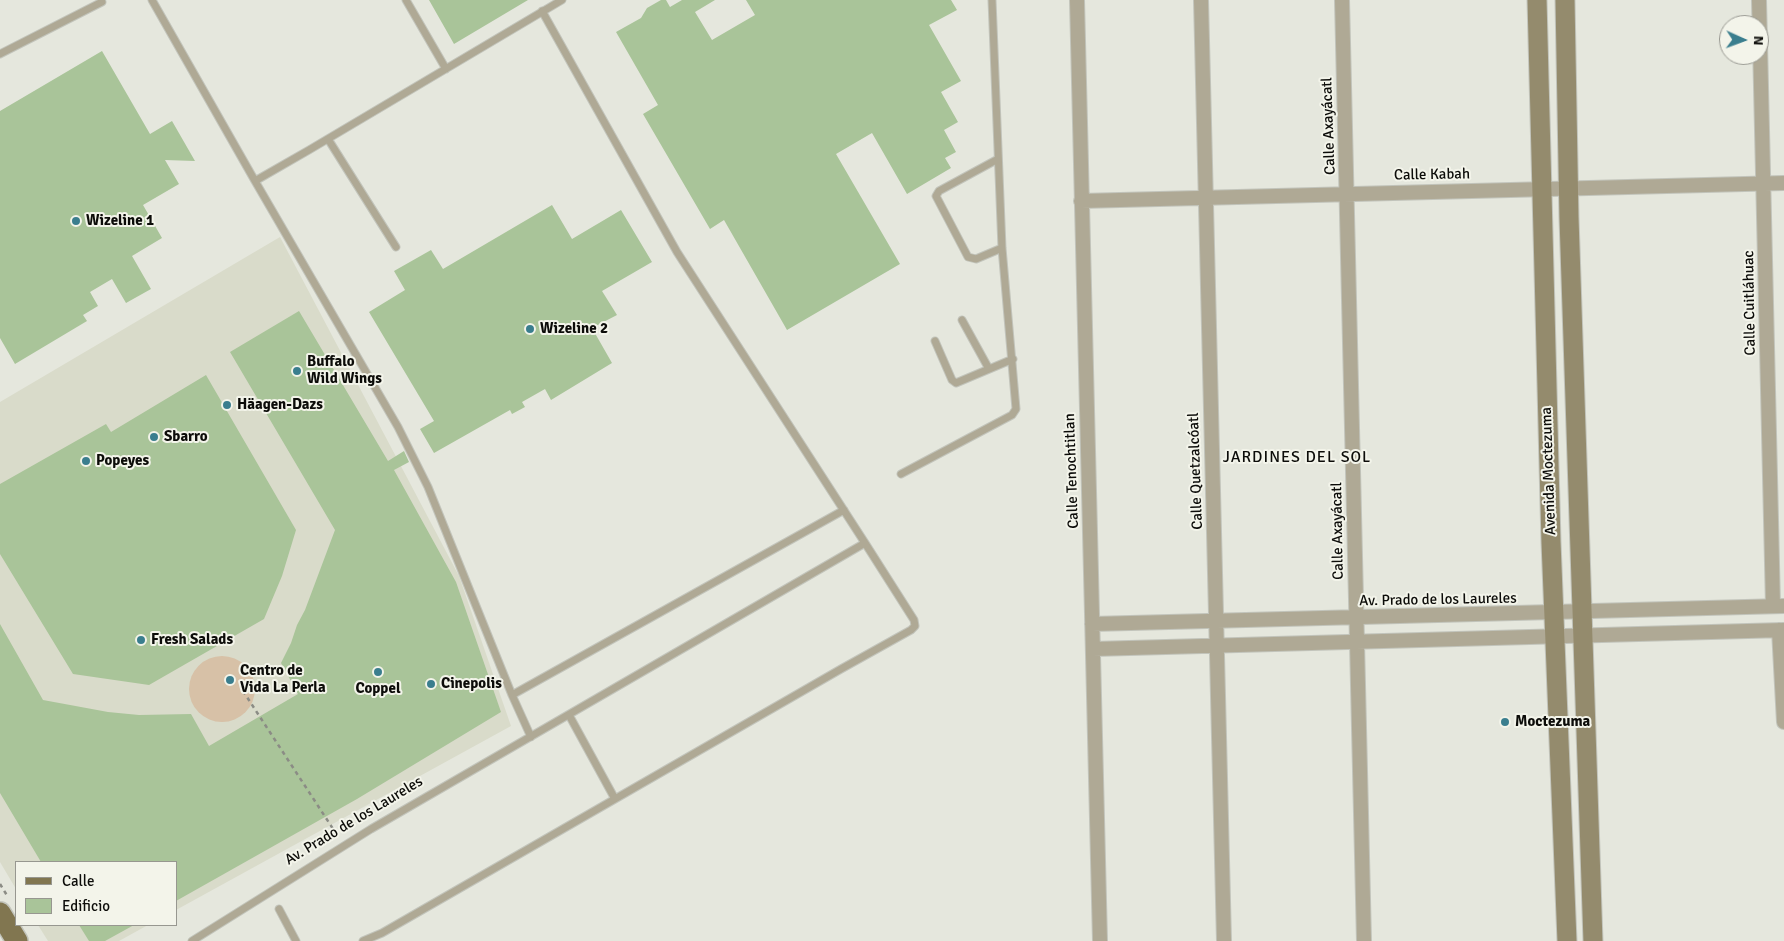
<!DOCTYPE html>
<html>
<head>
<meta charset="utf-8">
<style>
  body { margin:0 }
  #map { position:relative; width:1784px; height:941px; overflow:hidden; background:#e5e7dd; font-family:Signika,sans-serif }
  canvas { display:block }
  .legend { position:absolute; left:15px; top:861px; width:162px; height:65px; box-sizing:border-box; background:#f3f4ea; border:1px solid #979790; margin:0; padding:6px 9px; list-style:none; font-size:15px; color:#0c0c09 }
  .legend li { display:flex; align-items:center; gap:10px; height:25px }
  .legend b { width:25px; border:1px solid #979790 }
  .north { position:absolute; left:1719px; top:15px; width:50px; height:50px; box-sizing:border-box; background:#f3f4ea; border:1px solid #979790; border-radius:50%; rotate:92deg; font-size:14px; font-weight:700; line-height:20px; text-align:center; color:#0c0c09 }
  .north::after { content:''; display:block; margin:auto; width:18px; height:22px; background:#3a7e8e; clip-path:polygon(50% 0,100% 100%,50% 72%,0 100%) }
</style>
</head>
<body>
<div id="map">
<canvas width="1784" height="941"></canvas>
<ul class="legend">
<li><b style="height:6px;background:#817650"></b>Calle</li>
<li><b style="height:14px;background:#a9c499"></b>Edificio</li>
</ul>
<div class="north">N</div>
</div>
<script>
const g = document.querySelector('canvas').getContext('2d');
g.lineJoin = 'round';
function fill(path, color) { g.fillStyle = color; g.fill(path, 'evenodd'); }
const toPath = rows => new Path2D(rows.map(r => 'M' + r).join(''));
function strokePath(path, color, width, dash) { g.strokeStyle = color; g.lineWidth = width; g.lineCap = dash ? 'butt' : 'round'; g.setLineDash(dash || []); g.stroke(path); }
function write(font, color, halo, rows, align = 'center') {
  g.font = font + ' Signika,sans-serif'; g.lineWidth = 4; g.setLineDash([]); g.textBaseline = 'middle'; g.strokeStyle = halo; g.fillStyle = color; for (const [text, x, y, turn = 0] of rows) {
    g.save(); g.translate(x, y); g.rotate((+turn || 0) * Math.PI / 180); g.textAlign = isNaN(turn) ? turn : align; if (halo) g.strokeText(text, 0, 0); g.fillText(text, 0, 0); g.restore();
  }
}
fill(toPath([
  [280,237,459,576,511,726,176,910,176,862,16,862,16,889,0,862,0,402],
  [38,925,148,925,119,941,48,941]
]), '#d9dbca');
fill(toPath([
  '189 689a33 33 0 1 1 66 0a33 33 0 1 1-66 0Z'
]), '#d7c1a7');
fill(toPath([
  [429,0,528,0,454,44],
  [661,0,666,0,670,7,682,0,715,0,695,12,712,40,755,15,746,0,951,0,957,10,929,25,961,81,941,92,958,122,944,130,956,152,945,158,951,168,907,194,872,133,836,154,900,264,787,330,724,220,710,229,643,114,658,105,616,32,641,18,647,8],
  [102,51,150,134,172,121,195,161,165,160,179,184,143,205,162,238,132,256,151,289,126,303,112,279,90,292,98,306,83,315,87,321,15,364,0,338,0,111],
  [552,205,572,239,621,210,652,262,602,291,617,315,592,328,612,363,551,400,545,389,522,402,525,407,512,414,510,410,434,453,420,429,434,421,369,312,405,290,394,271,431,250,443,269],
  [299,311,388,461,404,451,409,462,394,470,456,582,501,712,357,799,176,901,176,862,41,862,0,793,0,624,43,700,108,712,139,715,191,714,209,746,298,694,281,663,291,643,297,625,305,610,335,530,230,352],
  [206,375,296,530,282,576,264,619,149,685,73,674,0,554,0,484,106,424,111,432],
  [79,925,134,925,105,941,89,941]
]), '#a9c499');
const lane = toPath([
  [152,0,255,181],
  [406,0,446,69],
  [562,0,309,150,255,181,398,427,428,487,512,695,844,510],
  [0,54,102,2],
  [328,139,396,247],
  [998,159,939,191,936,196,968,257,976,259,1002,248],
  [962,320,989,369],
  [935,341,952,380,956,383,1013,359],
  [901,474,1012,415,1016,409,1002,248,992,0],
  [512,695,531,737],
  [569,715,615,799],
  [279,909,296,941],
  [192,941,371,829,865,543],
  [363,941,382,933,841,669,911,630,915,626,914,620,865,543,677,252,542,11]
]);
const street = toPath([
  [1077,0,1100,941],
  [1201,0,1224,941],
  [1342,0,1364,941],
  [1759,0,1773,606],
  [1081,201,1784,183],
  [1092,624,1784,606],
  [1779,630,1784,722],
  [1093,649,1784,630]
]);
const secondary = toPath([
  [1537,0,1551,542,1567,941],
  [1565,0,1569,218,1593,941]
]);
const primary = toPath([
  [0,913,17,941]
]);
strokePath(lane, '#c2c4bb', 9);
strokePath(street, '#c2c4bb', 16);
strokePath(secondary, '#c2c4bb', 21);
strokePath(primary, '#c2c4bb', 24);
strokePath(toPath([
  [243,691,339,838],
  [0,884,8,897]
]), '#8b8c85', 2.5, [4, 4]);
strokePath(lane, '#afa995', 7);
strokePath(street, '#afa995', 14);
strokePath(secondary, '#948b6d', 19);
strokePath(primary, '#817650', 21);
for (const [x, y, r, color] of [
  [76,221,5,"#3a7e8e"],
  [530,329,5,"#3a7e8e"],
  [297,371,5,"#3a7e8e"],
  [227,405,5,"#3a7e8e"],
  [154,437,5,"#3a7e8e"],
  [86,461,5,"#3a7e8e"],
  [141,640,5,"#3a7e8e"],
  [378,672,5,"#3a7e8e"],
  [230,680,5,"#3a7e8e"],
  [431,684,5,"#3a7e8e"],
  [1505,722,5,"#3a7e8e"]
]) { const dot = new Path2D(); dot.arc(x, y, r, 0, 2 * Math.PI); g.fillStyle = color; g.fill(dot); strokePath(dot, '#f3f4ea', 2); }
write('15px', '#0c0c09', '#f3f4ea', [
  ["Calle Axayácatl",1329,126,-92],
  ["Calle Kabah",1432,175,-1],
  ["Calle Cuitláhuac",1750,303,-91],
  ["Calle Tenochtitlan",1072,471,-92],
  ["Calle Quetzalcóatl",1196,471,-92],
  ["Avenida Moctezuma",1549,471,-92],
  ["Calle Axayácatl",1338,531,-91],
  ["Av. Prado de los Laureles",1438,600,-1],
  ["Av. Prado de los Laureles",354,821,-31]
]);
write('bold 15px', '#0c0c09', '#f3f4ea', [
  ["Wizeline 1",86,221],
  ["Wizeline 2",540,329],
  ["Buffalo",307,362],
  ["Wild Wings",307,379],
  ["Häagen-Dazs",237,405],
  ["Sbarro",164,437],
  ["Popeyes",96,461],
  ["Fresh Salads",151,640],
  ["Centro de",240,671],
  ["Vida La Perla",240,688],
  ["Cinepolis",441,684],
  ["Coppel",378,689,"center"],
  ["Moctezuma",1515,722]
], 'left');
g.letterSpacing = '1px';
write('16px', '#0c0c09', '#f3f4ea', [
  ["JARDINES DEL SOL",1297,458]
]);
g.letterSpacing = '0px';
</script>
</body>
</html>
